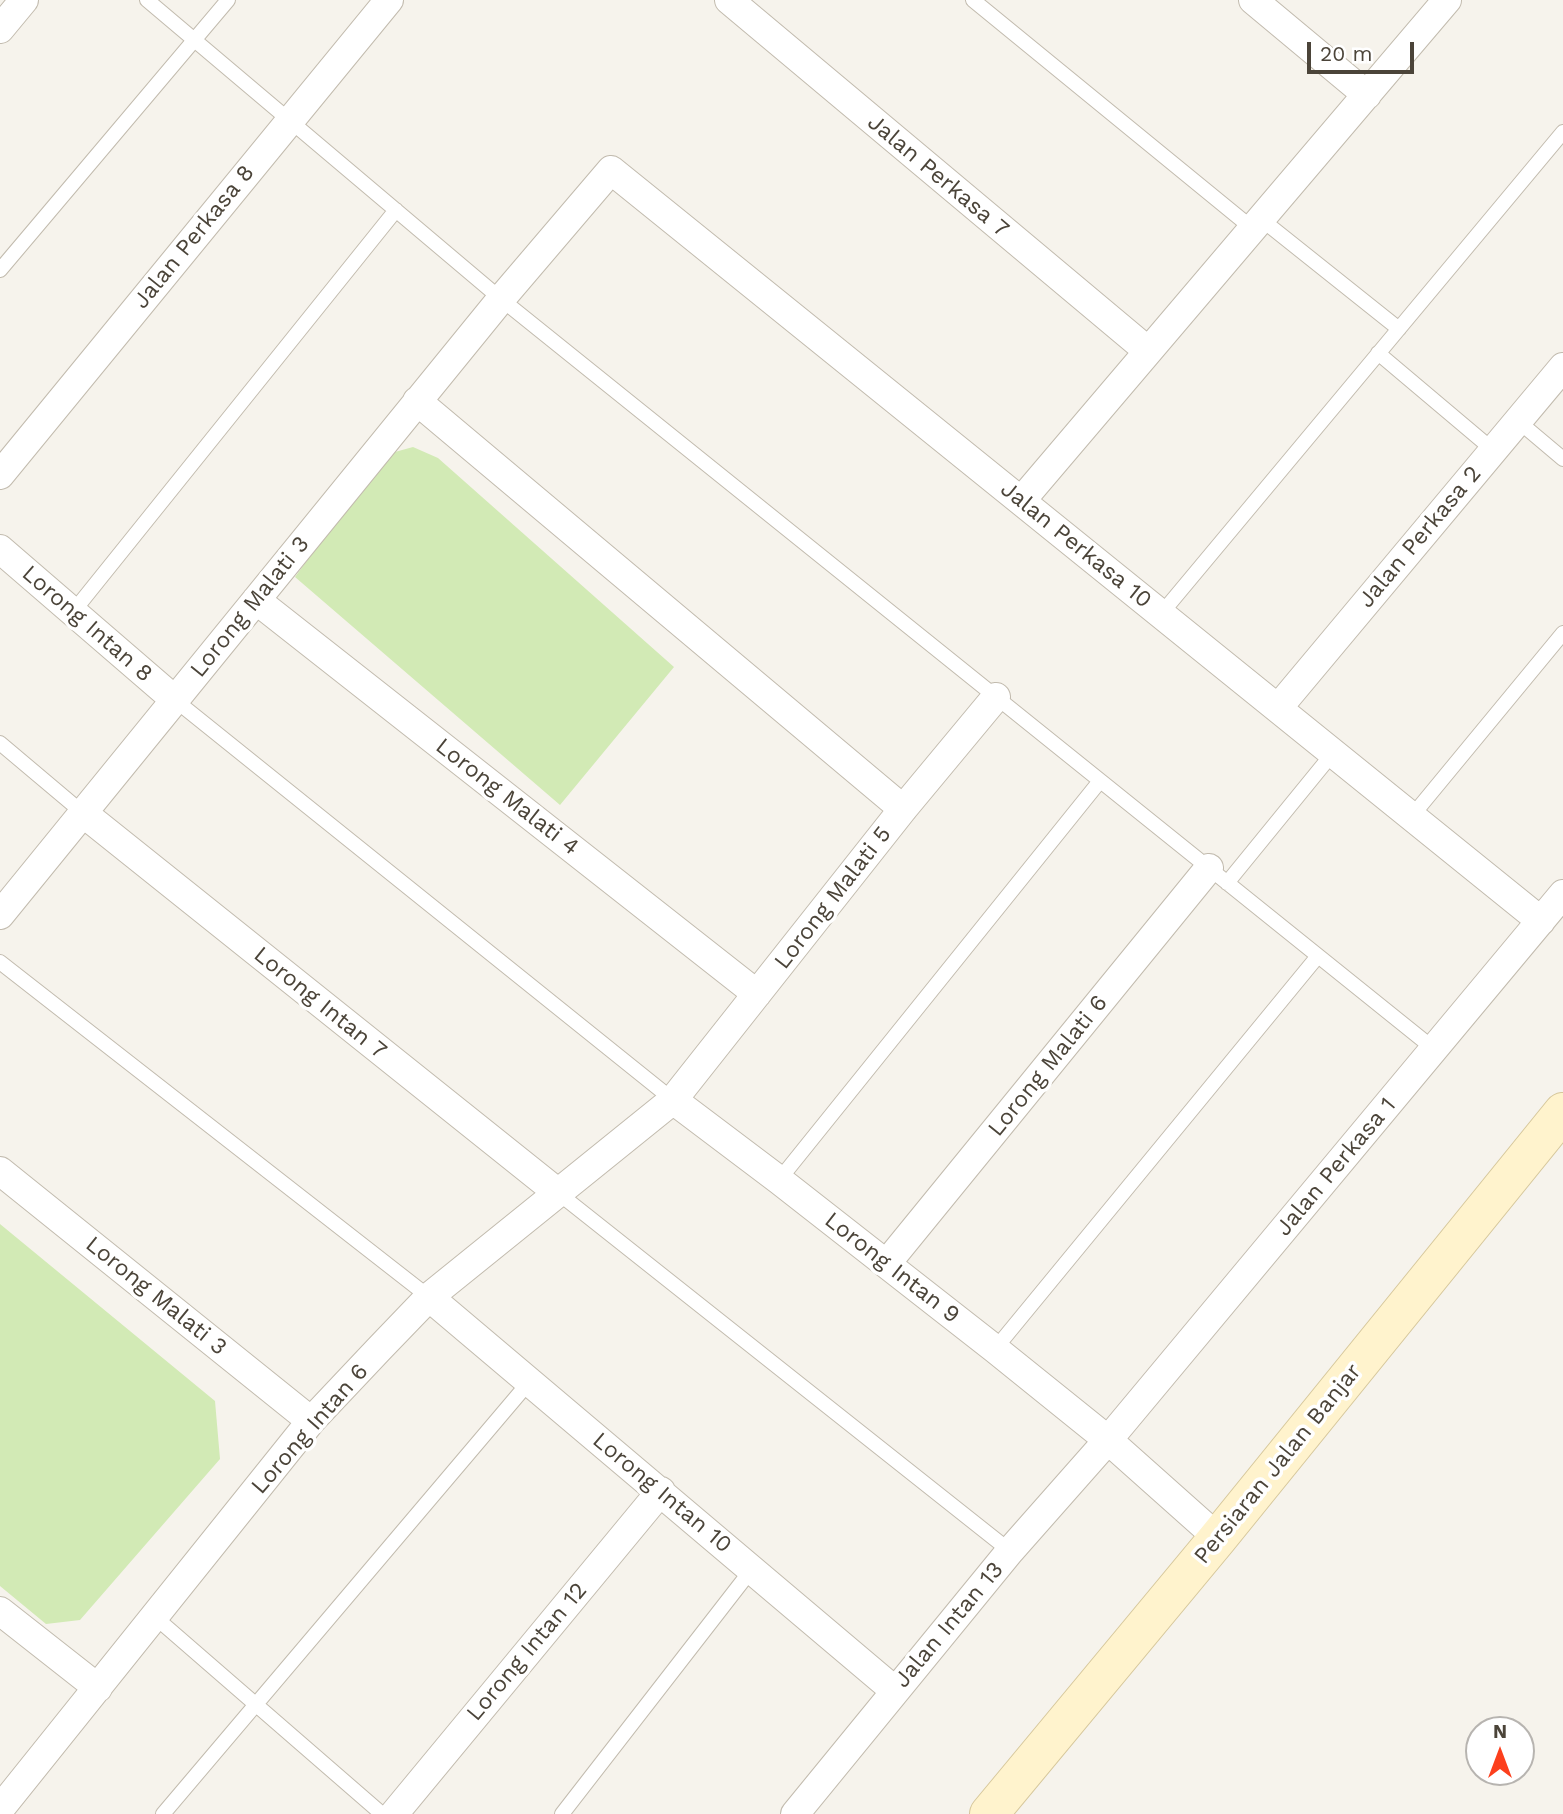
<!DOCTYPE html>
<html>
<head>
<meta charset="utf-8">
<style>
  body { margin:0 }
  #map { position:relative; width:1563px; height:1814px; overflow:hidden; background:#f6f3ec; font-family:"Work Sans",sans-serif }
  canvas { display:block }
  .north { position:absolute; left:1465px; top:1716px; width:70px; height:70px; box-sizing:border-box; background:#fff; border:2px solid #b7b4b0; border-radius:50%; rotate:0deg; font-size:19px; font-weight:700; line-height:28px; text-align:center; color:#4b4439 }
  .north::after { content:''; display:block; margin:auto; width:24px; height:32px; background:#fc3f1d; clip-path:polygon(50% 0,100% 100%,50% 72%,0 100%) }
  .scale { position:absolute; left:1307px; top:42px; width:107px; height:32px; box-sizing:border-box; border:4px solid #4b4439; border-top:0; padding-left:9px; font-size:21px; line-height:24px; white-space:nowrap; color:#4b4439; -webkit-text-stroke:5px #fff; paint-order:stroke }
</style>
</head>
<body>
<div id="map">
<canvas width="1563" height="1814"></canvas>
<div class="north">N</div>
<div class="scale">20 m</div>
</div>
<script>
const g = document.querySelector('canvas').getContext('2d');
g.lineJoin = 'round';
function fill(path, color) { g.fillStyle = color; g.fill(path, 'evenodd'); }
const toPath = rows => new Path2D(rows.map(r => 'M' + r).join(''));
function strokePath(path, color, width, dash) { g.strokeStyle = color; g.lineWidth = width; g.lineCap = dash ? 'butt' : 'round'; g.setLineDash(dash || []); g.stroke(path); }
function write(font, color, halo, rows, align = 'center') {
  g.font = font + ' "Work Sans",sans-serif'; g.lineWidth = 7; g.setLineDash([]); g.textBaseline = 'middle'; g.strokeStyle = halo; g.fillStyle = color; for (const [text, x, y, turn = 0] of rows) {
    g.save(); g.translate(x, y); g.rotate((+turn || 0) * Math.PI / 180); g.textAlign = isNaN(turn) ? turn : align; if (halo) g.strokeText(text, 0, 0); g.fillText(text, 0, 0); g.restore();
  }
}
fill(toPath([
  [413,447,438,458,674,667,560,805,295,577,384,455],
  [0,1224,215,1401,220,1459,80,1620,46,1624,0,1586]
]), '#d2eab5');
const lane = toPath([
  [147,0,501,299,1434,1049],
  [973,0,1253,229],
  [1261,219,1399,329],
  [0,270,228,0],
  [1378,353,1493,450],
  [1518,421,1563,459],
  [73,612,396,210],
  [1161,614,1563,132],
  [175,700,673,1100],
  [0,743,83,813],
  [1412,816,1563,633],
  [1227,883,1333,753],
  [0,962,429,1297],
  [779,1180,1100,781],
  [557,1192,1010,1551],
  [995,1349,1318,956],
  [155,1617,382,1814],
  [163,1814,530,1381],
  [562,1814,752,1569]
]);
const street = toPath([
  [729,0,1148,351],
  [1253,0,1367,95],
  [0,29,24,0],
  [417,401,903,809],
  [0,475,389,0],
  [1021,501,1447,0],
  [0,549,175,700],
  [256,600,757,994],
  [1278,708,1563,367],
  [83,813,557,1192],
  [0,915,501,299,611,170,1541,921],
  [673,1100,779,1180,995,1349,1108,1440,1218,1538],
  [0,1171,311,1421],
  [887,1263,1209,868],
  [429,1297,894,1690],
  [0,1611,98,1688],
  [0,1809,311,1421,379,1349,429,1297,673,1100,903,809,996,697],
  [394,1814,661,1491],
  [795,1814,1010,1551,1108,1440,1563,894]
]);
const secondary = toPath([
  [989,1814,1218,1538,1563,1112]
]);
strokePath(lane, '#c2bbae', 16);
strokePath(street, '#c2bbae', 30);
strokePath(secondary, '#d6c79b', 40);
strokePath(lane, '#fff', 14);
strokePath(street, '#fff', 28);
strokePath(secondary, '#fff3cd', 38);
write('23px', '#4b4439', '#fff', [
  ["Jalan Perkasa 7",938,176,40],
  ["Jalan Perkasa 8",194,237,-51],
  ["Jalan Perkasa 2",1420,537,-50],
  ["Jalan Perkasa 10",1076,545,39],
  ["Lorong Malati 3",250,607,-51],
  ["Lorong Intan 8",87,624,41],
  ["Lorong Malati 4",507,797,38],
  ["Lorong Malati 5",833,898,-52],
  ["Lorong Intan 7",320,1003,39],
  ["Lorong Malati 6",1048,1066,-51],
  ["Jalan Perkasa 1",1336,1167,-50],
  ["Lorong Intan 9",892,1268,38],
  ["Lorong Malati 3",156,1296,39],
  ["Lorong Intan 6",310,1429,-49],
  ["Persiaran Jalan Banjar",1278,1464,-51],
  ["Lorong Intan 10",662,1493,40],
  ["Jalan Intan 13",949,1625,-50],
  ["Lorong Intan 12",527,1652,-50]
]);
</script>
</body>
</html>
